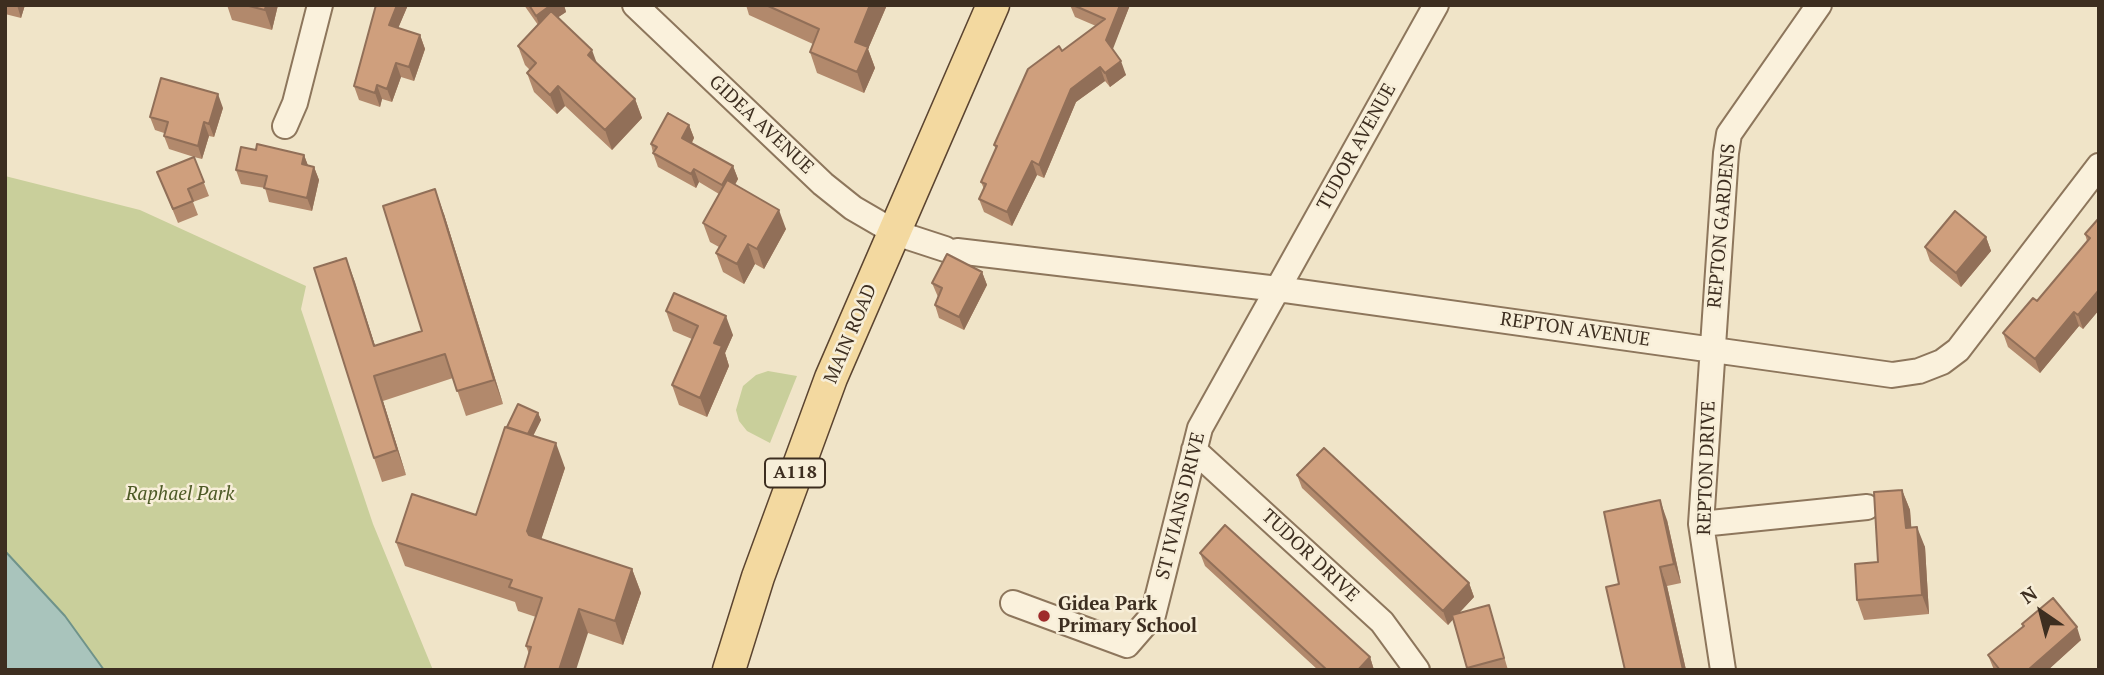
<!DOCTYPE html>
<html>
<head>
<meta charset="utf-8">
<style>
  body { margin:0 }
  #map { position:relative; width:2104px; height:675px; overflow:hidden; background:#f0e4c8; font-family:"PT Serif",serif }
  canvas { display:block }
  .frame { position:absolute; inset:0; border:7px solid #3d2e20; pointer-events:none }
  .north { position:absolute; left:2006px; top:577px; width:70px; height:70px; -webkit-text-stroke:5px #f7eed8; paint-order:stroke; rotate:325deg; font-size:19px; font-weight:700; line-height:28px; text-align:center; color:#3d2e20 }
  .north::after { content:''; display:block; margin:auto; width:24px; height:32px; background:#3d2e20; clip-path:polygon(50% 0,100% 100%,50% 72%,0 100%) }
</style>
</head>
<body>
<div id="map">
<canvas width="2104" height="675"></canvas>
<div class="frame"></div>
<div class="north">N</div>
</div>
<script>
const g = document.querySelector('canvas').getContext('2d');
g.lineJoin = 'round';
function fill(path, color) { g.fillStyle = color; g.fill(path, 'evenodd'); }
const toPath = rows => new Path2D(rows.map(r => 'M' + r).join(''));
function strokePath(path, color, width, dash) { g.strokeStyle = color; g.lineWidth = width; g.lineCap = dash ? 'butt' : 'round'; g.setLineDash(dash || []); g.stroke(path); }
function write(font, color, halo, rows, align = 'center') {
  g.font = font + ' "PT Serif",serif'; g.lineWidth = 5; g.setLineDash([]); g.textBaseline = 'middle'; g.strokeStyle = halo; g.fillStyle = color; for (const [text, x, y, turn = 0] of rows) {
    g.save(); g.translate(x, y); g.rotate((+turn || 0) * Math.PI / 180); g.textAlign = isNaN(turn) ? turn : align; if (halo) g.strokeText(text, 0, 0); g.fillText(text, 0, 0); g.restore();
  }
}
fill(toPath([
  [5,176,140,210,306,286,301,309,373,524,433,670,5,670],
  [768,371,797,376,770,443,747,431,739,421,736,410,743,386,756,375]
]), '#c9cf9b');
const water = toPath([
  [5,551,65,616,104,670,5,670,5,551]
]);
fill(water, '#a9c4bc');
strokePath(water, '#6f938a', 2);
const minor = toPath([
  [635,5,823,184,853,208,896,233,945,249],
  [285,126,295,103,320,5],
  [957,251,1278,289,1892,375,1919,371,1942,362,1958,350,2099,166],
  [1194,450,1382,622,1417,670],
  [1701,524,1867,507],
  [1013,603,1127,645,1153,615,1200,428,1436,5],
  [1723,670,1701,524,1726,153,1729,134,1819,5]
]);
const major = toPath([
  [729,670,758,577,831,378,993,5]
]);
strokePath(minor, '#8d765c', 28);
strokePath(major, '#5b4430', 35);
strokePath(minor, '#faf1dc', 24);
strokePath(major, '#f3d9a0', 32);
fill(toPath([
  [5,5,25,5,21,18,5,14],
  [227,5,278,5,272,30,232,20],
  [376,5,408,5,398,28,420,35,425,49,414,81,401,77,392,102,382,99,380,107,359,100,354,86],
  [524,5,564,5,566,12,558,17,597,63,635,99,642,118,612,150,565,106,557,114,534,92,527,73,530,70,525,65,518,46,538,25],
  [746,5,887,5,868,49,875,68,864,93,817,73,810,52,813,44,749,15],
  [1070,5,1130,5,1112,49,1126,75,1110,87,1105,81,1076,102,1044,178,1037,175,1012,226,984,212,979,199,984,189,981,182,996,150,994,145,1062,51,1096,26,1075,17],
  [223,108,214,137,209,136,202,159,194,157,209,196,193,202,198,215,178,223,157,172,194,157,169,149,164,136,164,133,155,130,150,117],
  [689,125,694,138,692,143,733,166,738,179,735,185,786,229,764,269,755,264,744,284,723,272,716,253,719,247,710,242,703,223,719,194,699,182,696,188,658,167,653,153,651,144],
  [256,150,304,155,308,166,314,167,319,180,312,211,269,202,265,188,241,184,236,170],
  [444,214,503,404,466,416,453,378,383,401,406,475,382,482,374,458,346,258,375,346,422,331],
  [2099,218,2099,310,2083,329,2079,326,2040,373,2008,347,2003,333,2037,301,2087,241,2085,234],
  [1986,237,1991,251,1961,287,1930,261,1925,247],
  [982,272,987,285,964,330,939,318,935,305,938,297,932,283],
  [666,311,733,335,725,353,729,366,707,417,679,405,672,385,692,339,673,331],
  [538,413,541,420,533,436,565,468,541,539,632,569,641,593,623,645,588,633,529,654,526,646,536,617,518,611,515,602,405,566,396,542,476,515,507,427],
  [1297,475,1469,583,1474,597,1459,613,1489,605,1508,670,1468,670,1453,619,1448,625,1302,488],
  [1902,490,1910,510,1911,528,1925,547,1929,614,1864,620,1857,600,1878,562],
  [1667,520,1681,583,1667,586,1686,670,1625,670,1619,584],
  [1200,553,1370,657,1374,670,1318,670,1205,566],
  [2022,624,2081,640,2048,670,1994,670,1988,655,2023,626]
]), '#b2896c');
fill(toPath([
  [17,5,25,5,21,18],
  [266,5,278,5,272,30,265,10],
  [397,5,408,5,394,38,389,25],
  [551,5,564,5,566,12,541,29,536,16],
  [870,5,887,5,868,49,875,68,864,93,857,72,855,42],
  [1120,5,1130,5,1111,54,1106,40],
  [420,35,425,49,414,81,409,67],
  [592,50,599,69,588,55],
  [1121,61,1126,75,1110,87,1105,73],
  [396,63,401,77,392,102,387,89],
  [1100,67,1105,81,1076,102,1044,178,1039,165,1071,89],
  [377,85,382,99,380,107,375,93],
  [558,86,565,106,557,114,550,95],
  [218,94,223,108,214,137,209,124],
  [635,99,642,118,612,150,605,130],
  [204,122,209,136,202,159,198,146],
  [689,125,694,138,687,151,682,138],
  [304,155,309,168,302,164],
  [1032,161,1037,175,1012,226,1007,212],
  [733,166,738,179,727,198,722,185],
  [314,167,319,180,312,211,307,198],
  [694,169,699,182,696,188,691,174],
  [435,189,444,214,503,404,494,380],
  [779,210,786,229,764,269,757,249],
  [1986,237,1991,251,1961,287,1956,273],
  [748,244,755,264,744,284,737,264],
  [346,258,355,282,383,371,374,346],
  [982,272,987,285,964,330,959,317],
  [2099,290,2099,310,2083,329,2078,315],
  [2074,312,2079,326,2040,373,2035,359],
  [726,316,733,335,725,353,729,366,707,417,700,398,714,343],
  [374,376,383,401,406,475,397,450],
  [538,413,541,420,527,448,525,441],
  [556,443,565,468,536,555,527,531],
  [1902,490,1910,510,1913,548,1906,528],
  [1660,500,1667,520,1681,583,1674,564],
  [1917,527,1925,547,1929,614,1922,595],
  [1660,567,1667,586,1686,670,1683,670],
  [632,569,641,593,623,645,615,621],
  [1469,583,1474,597,1448,625,1443,611],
  [579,609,588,633,576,670,559,670],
  [2077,627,2081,640,2048,670,2028,670],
  [1370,657,1374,670,1358,670]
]), '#916f58');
const building = toPath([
  [245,5,266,5,265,10,245,5],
  [376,5,397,5,389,25,420,35,409,67,396,63,387,89,377,85,375,93,354,86,376,5],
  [529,5,551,5,536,16,529,5],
  [766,5,870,5,855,42,868,47,857,72,810,52,819,29,766,5],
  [1073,5,1120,5,1106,40,1121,61,1105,73,1100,67,1071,89,1039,165,1032,161,1007,212,979,199,986,184,981,182,997,146,994,145,1028,69,1059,46,1062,51,1105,19,1073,5],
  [551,11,592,50,588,55,635,99,605,130,558,86,550,95,527,73,536,63,518,46,551,11],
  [161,78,218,94,209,124,204,122,198,146,164,136,168,122,150,117,161,78],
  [668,113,689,125,682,138,733,166,722,185,694,169,691,174,653,153,657,147,651,144,668,113],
  [257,144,304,155,302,164,314,167,307,198,264,188,267,176,236,170,241,147,256,150,257,144],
  [194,157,204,182,188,189,193,201,173,209,157,172,194,157],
  [727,180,779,210,757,249,748,244,737,264,716,253,726,236,703,223,727,180],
  [435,189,494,380,457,391,445,354,374,376,397,450,374,458,314,268,346,258,374,346,422,331,383,206,435,189],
  [1955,211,1986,237,1956,273,1925,247,1955,211],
  [2099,218,2099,290,2078,315,2074,312,2035,359,2003,333,2033,298,2037,301,2090,238,2085,234,2099,218],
  [947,254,982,272,959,317,935,305,942,288,932,283,947,254],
  [674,293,726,316,714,343,722,346,700,398,672,385,698,326,666,311,674,293],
  [518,404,538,413,528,434,507,427,518,404],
  [505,427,556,443,527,531,529,535,632,569,615,621,579,609,559,670,524,670,531,647,526,646,542,598,509,587,512,580,396,542,412,494,476,515,505,427],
  [1324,448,1469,583,1443,611,1297,475,1324,448],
  [1902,490,1906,528,1917,527,1922,595,1857,600,1855,564,1878,562,1874,492,1902,490],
  [1660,500,1674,564,1660,567,1683,670,1625,670,1606,587,1619,584,1604,512,1660,500],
  [1225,525,1370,657,1358,670,1327,670,1200,553,1225,525],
  [2053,598,2077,627,2028,670,2000,670,1988,655,2024,626,2022,624,2053,598],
  [1489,605,1504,658,1467,668,1452,615,1489,605]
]);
fill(building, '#cf9f7d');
strokePath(building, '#916f58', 2);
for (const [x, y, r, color] of [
  [1044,616,7,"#9e2a2b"]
]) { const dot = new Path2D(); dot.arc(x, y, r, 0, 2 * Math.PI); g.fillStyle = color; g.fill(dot); strokePath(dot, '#f7eed8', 2.5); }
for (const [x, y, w] of [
  [795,473,60]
]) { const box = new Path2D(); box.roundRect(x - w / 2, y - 14.5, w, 29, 5); g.fillStyle = '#f7eed8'; g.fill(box); strokePath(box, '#3d2e20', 2); }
write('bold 18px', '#3d2e20', null, [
  ["A118",795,473]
]);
write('19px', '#3d2e20', '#f7eed8', [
  ["GIDEA AVENUE",761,125,43],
  ["TUDOR AVENUE",1357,147,-61],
  ["REPTON GARDENS",1722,226,-85],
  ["REPTON AVENUE",1575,330,8],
  ["MAIN ROAD",851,334,-67],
  ["REPTON DRIVE",1707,468,-88],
  ["ST IVIANS DRIVE",1181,506,-76],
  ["TUDOR DRIVE",1310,556,43]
]);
write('italic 19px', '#4d5a26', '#f7eed8', [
  ["Raphael Park",180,495]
]);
write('bold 19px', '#3d2e20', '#f7eed8', [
  ["Gidea Park",1058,605],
  ["Primary School",1058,627]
], 'left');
</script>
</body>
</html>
